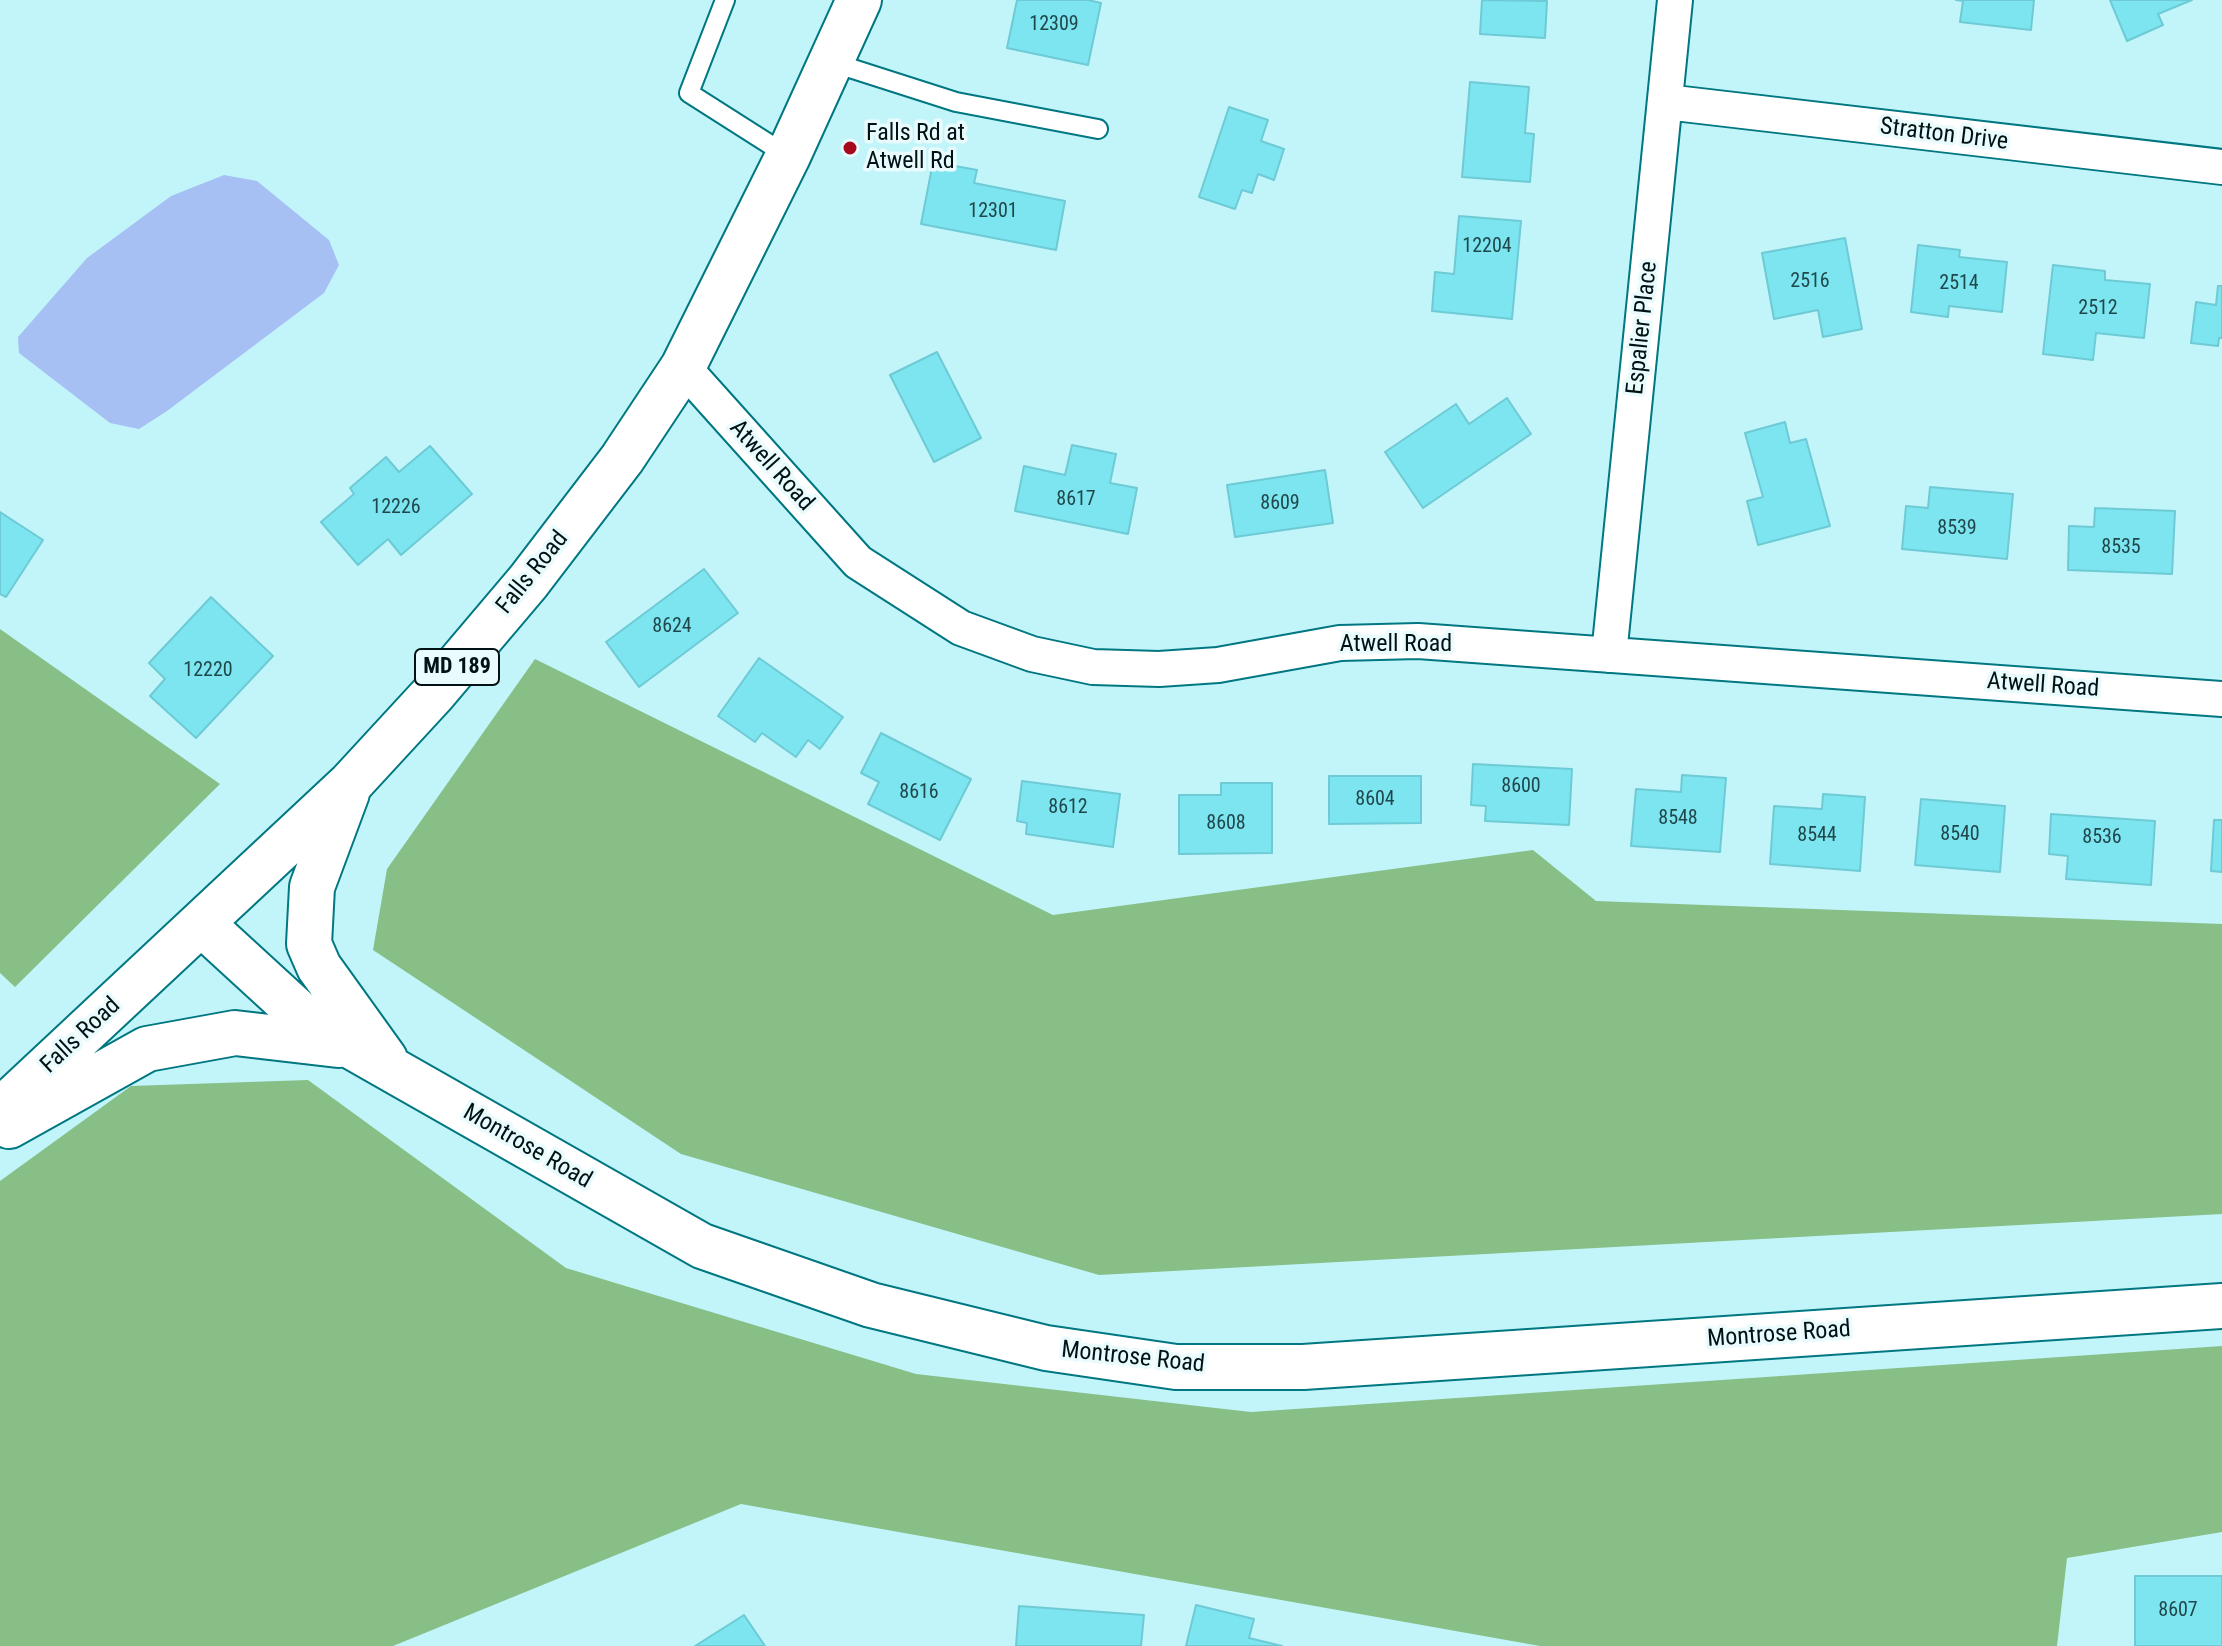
<!DOCTYPE html>
<html>
<head>
<meta charset="utf-8">
<style>
  body { margin:0 }
  canvas { display:block; background:#c1f5fa }
</style>
</head>
<body>
<canvas width="2222" height="1646"></canvas>
<script>
const g = document.querySelector('canvas').getContext('2d');
g.lineJoin = 'round';
function fill(path, color) { g.fillStyle = color; g.fill(path, 'evenodd'); }
const toPath = rows => new Path2D(rows.map(r => 'M' + r).join(''));
function strokePath(path, color, width, dash) { g.strokeStyle = color; g.lineWidth = width; g.lineCap = dash ? 'butt' : 'round'; g.setLineDash(dash || []); g.stroke(path); }
function write(font, color, halo, rows, align = 'center') {
  g.font = font + ' "Roboto Condensed",sans-serif'; g.lineWidth = 7; g.setLineDash([]); g.textBaseline = 'middle'; g.strokeStyle = halo; g.fillStyle = color; for (const [text, x, y, turn = 0] of rows) {
    g.save(); g.translate(x, y); g.rotate((+turn || 0) * Math.PI / 180); g.textAlign = isNaN(turn) ? turn : align; if (halo) g.strokeText(text, 0, 0); g.fillText(text, 0, 0); g.restore();
  }
}
fill(toPath([
  [0,629,220,784,15,987,0,973],
  [535,659,1053,915,1533,850,1596,901,2222,924,2222,1214,1099,1275,681,1154,373,950,387,869],
  [308,1080,566,1268,916,1374,1251,1412,2222,1346,2222,1532,2067,1558,2057,1646,1540,1646,741,1504,393,1646,0,1646,0,1181,131,1086]
]), '#87bf87');
fill(toPath([
  [224,175,257,181,329,240,339,265,324,293,167,411,139,429,110,423,19,353,18,337,87,258,171,196]
]), '#a7c0f4');
const building = toPath([
  [1017,0,1088,0,1101,3,1088,65,1007,48,1017,0],
  [1482,0,1547,1,1545,38,1480,34,1482,0],
  [1956,0,2034,0,2031,30,1960,22,1963,1,1956,0],
  [2110,0,2192,0,2158,14,2163,25,2127,41,2110,0],
  [1470,82,1529,87,1525,133,1534,134,1530,182,1462,177,1470,82],
  [1229,107,1268,120,1261,141,1284,149,1274,180,1258,174,1252,193,1242,190,1235,209,1199,197,1229,107],
  [933,162,977,170,974,183,1065,201,1056,250,921,224,933,162],
  [1459,216,1521,221,1512,319,1432,311,1435,272,1454,274,1459,216],
  [1845,238,1862,329,1823,337,1818,310,1774,319,1762,253,1845,238],
  [1918,245,1960,250,1959,257,2007,262,2002,312,1949,306,1948,317,1911,312,1918,245],
  [2053,265,2105,271,2105,280,2150,284,2144,338,2096,333,2093,360,2043,354,2053,265],
  [2218,286,2222,286,2222,338,2219,338,2218,346,2191,343,2196,302,2216,305,2218,286],
  [937,352,981,438,934,462,890,375,937,352],
  [1507,398,1531,434,1423,508,1385,452,1456,404,1469,424,1507,398],
  [1785,422,1790,443,1806,439,1830,526,1758,545,1747,501,1763,497,1745,433,1785,422],
  [1072,445,1116,454,1110,483,1137,488,1128,534,1015,511,1024,466,1065,475,1072,445],
  [430,446,472,494,401,555,388,539,358,565,321,522,354,494,350,488,386,457,399,472,430,446],
  [1325,470,1333,523,1235,537,1227,485,1325,470],
  [1930,487,2013,494,2007,559,1902,549,1906,506,1928,508,1930,487],
  [2095,508,2175,511,2172,574,2068,570,2069,526,2094,527,2095,508],
  [0,512,43,540,6,597,0,594,0,512],
  [704,569,738,613,639,687,606,642,704,569],
  [211,597,273,656,196,738,150,696,165,679,149,663,211,597],
  [759,658,843,717,820,749,808,740,796,757,762,733,755,742,718,716,759,658],
  [881,733,971,779,940,840,868,804,879,782,861,773,881,733],
  [1473,764,1572,769,1569,825,1485,821,1486,806,1471,805,1473,764],
  [1682,775,1726,778,1720,852,1631,846,1636,789,1681,792,1682,775],
  [1329,776,1421,776,1421,823,1329,824,1329,776],
  [1022,781,1120,794,1113,847,1026,834,1027,823,1017,821,1022,781],
  [1221,783,1272,783,1272,853,1179,854,1179,795,1221,795,1221,783],
  [1823,794,1865,797,1860,871,1770,864,1774,806,1822,809,1823,794],
  [1921,799,2005,806,2000,872,1915,865,1921,799],
  [2051,814,2155,821,2151,885,2066,879,2068,856,2049,854,2051,814],
  [2214,820,2222,820,2222,872,2211,871,2214,820],
  [2135,1576,2222,1576,2222,1646,2135,1646,2135,1576],
  [1196,1605,1254,1619,1249,1638,1282,1646,1186,1646,1196,1605],
  [1019,1606,1144,1615,1141,1646,1016,1646,1019,1606],
  [744,1615,765,1646,695,1646,744,1615]
]);
fill(building, '#7ce5f0');
strokePath(building, '#6ecad4', 2);
const lane = toPath([
  [725,0,689,93,788,156],
  [831,62,956,102,1098,129]
]);
const street = toPath([
  [1666,102,2222,167],
  [683,367,858,562,961,628,1032,654,1093,667,1159,669,1218,665,1340,643,1418,641,2222,699],
  [1609,655,1675,0]
]);
const primary = toPath([
  [347,793,312,887,309,944,319,967,385,1059],
  [202,924,310,1023,702,1246,871,1305,1046,1348,1176,1367,1303,1367,2222,1306],
  [0,1111,351,783,434,693,528,582,622,459,683,367,788,156,859,0],
  [9,1126,147,1049,235,1033,338,1045]
]);
strokePath(lane, '#007781', 22);
strokePath(street, '#007781', 38);
strokePath(primary, '#007781', 48);
strokePath(lane, '#fff', 18);
strokePath(street, '#fff', 34);
strokePath(primary, '#fff', 44);
for (const [x, y, r, color] of [
  [850,148,8,"#a50b1d"]
]) { const dot = new Path2D(); dot.arc(x, y, r, 0, 2 * Math.PI); g.fillStyle = color; g.fill(dot); strokePath(dot, '#eafbfd', 3); }
write('20px', '#20474b', null, [
  ["12309",1054,25],
  ["12301",993,212],
  ["12204",1487,247],
  ["2516",1810,282],
  ["2514",1959,284],
  ["2512",2098,309],
  ["8617",1076,500],
  ["8609",1280,504],
  ["12226",396,508],
  ["8539",1957,529],
  ["8535",2121,548],
  ["8624",672,627],
  ["12220",208,671],
  ["8600",1521,787],
  ["8616",919,793],
  ["8604",1375,800],
  ["8612",1068,808],
  ["8548",1678,819],
  ["8608",1226,824],
  ["8540",1960,835],
  ["8544",1817,836],
  ["8536",2102,838],
  ["8607",2178,1611]
]);
for (const [x, y, w] of [
  [457,667,84]
]) { const box = new Path2D(); box.roundRect(x - w / 2, y - 18, w, 36, 6); g.fillStyle = '#eafbfd'; g.fill(box); strokePath(box, '#011214', 2); }
write('bold 22px', '#011214', null, [
  ["MD 189",457,667]
]);
write('24px', '#011214', '#eafbfd', [
  ["Falls Rd at",866,134],
  ["Atwell Rd",866,162]
], 'left');
write('24px', '#011214', '#eafbfd', [
  ["Stratton Drive",1944,135,7],
  ["Espalier Place",1643,328,-84],
  ["Atwell Road",771,466,48],
  ["Falls Road",533,573,-51],
  ["Atwell Road",1396,645],
  ["Atwell Road",2043,686,4],
  ["Falls Road",81,1036,-43],
  ["Montrose Road",527,1147,30],
  ["Montrose Road",1779,1335,-4],
  ["Montrose Road",1133,1358,6]
]);
</script>
</body>
</html>
